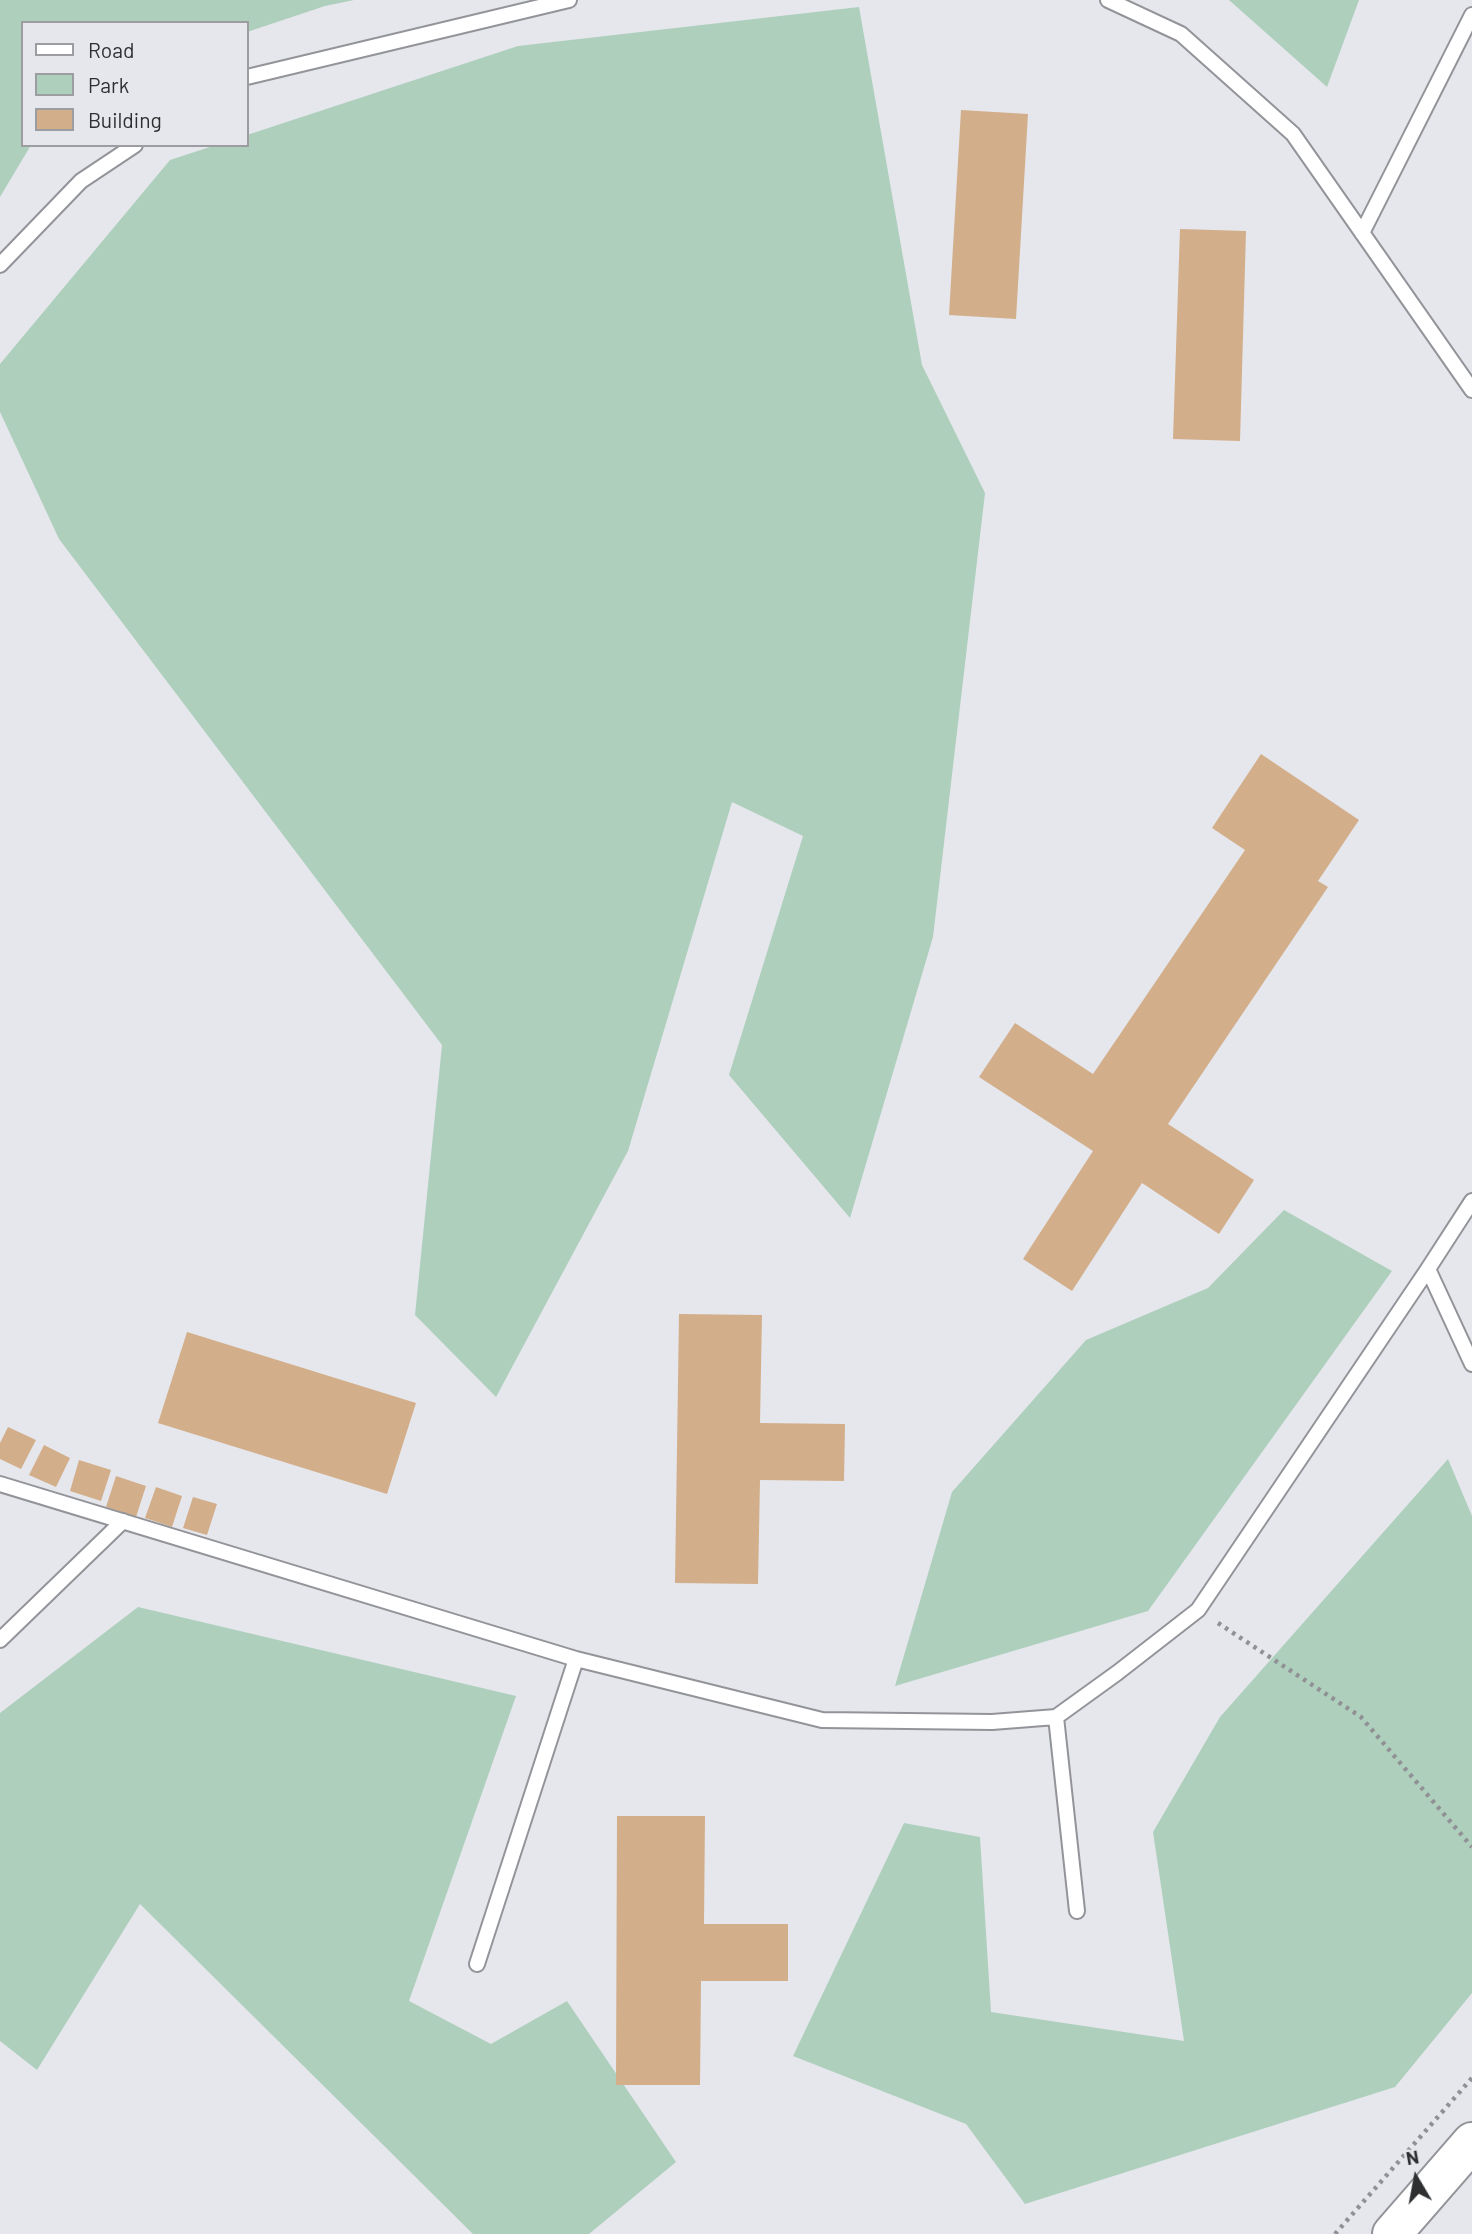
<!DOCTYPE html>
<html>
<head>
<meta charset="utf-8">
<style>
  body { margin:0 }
  #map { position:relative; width:1472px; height:2234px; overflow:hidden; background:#e5e7ec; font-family:Barlow,sans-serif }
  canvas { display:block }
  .legend { position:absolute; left:21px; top:21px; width:228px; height:126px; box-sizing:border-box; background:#e5e7ec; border:2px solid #9c9da1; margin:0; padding:9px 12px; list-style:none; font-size:21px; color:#2e2f31 }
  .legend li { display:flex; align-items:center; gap:14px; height:35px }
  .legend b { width:35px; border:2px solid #9c9da1 }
  .north { position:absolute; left:1381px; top:2143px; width:70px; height:70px; -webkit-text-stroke:5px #e5e7ec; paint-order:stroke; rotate:350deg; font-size:19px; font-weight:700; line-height:28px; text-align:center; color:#2e2f31 }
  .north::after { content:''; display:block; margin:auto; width:24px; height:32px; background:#2e2f31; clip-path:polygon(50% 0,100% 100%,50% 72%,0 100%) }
</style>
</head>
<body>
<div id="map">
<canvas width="1472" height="2234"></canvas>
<ul class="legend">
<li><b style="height:9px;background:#fff"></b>Road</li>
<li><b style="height:19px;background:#afcfbd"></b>Park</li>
<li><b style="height:19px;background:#d3ae8a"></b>Building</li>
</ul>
<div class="north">N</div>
</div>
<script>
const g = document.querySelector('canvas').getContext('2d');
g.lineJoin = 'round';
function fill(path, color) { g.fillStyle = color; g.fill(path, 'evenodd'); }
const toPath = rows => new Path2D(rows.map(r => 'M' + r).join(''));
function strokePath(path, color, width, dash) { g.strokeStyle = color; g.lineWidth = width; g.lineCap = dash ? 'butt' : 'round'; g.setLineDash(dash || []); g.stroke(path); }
fill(toPath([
  [0,0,354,0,325,6,247,32,247,23,23,23,23,145,31,145,0,197],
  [1229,0,1359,0,1327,87],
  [859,7,922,365,985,493,933,937,850,1218,729,1075,803,836,732,802,628,1151,496,1397,415,1315,442,1045,59,539,0,412,0,364,170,160,216,145,247,145,247,135,518,46],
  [1284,1210,1392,1271,1148,1611,895,1686,952,1492,1086,1340,1208,1288],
  [1448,1459,1472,1516,1472,1993,1395,2087,1025,2204,966,2124,793,2056,904,1823,980,1837,991,2012,1184,2041,1153,1832,1220,1717],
  [138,1607,516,1696,409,2001,491,2044,567,2001,676,2162,589,2234,473,2234,140,1904,37,2070,0,2041,0,1713]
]), '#afcfbd');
fill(toPath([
  [961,110,1028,114,1016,319,949,315],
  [1180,229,1246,231,1240,441,1173,439],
  [1261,754,1359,820,1318,881,1328,887,1168,1124,1254,1180,1219,1234,1142,1183,1072,1291,1023,1259,1093,1151,979,1077,1015,1023,1093,1074,1245,850,1212,828],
  [679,1314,762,1315,760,1423,845,1424,844,1481,760,1480,758,1584,675,1583],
  [187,1332,416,1403,387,1494,158,1423],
  [8,1427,36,1440,21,1469,0,1459,0,1443],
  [44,1445,70,1458,56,1487,29,1475],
  [79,1460,111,1470,101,1501,70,1491],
  [116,1476,146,1486,136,1517,106,1507],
  [156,1487,182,1496,172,1527,145,1518],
  [193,1497,217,1504,207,1535,183,1528],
  [617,1816,705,1816,704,1924,788,1924,788,1981,701,1981,700,2085,616,2085]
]), '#d3ae8a');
const lane = toPath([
  [1108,0,1181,34,1293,134,1472,390],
  [247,77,569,0],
  [1362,233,1472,15],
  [0,265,81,181,135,145],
  [1428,1269,1472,1364],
  [0,1484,576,1659,822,1720,992,1722,1056,1717,1117,1673,1198,1610,1428,1269,1472,1201],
  [0,1640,123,1521],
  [1056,1717,1077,1911],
  [477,1964,576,1659]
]);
const secondary = toPath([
  [1392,2234,1472,2142]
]);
strokePath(lane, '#939499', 18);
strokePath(secondary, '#939499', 42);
strokePath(toPath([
  [1218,1623,1361,1717,1472,1847],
  [1335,2234,1472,2078]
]), '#909195', 4.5, [3.5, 5]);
strokePath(lane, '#fff', 14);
strokePath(secondary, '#fff', 38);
</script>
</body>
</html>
